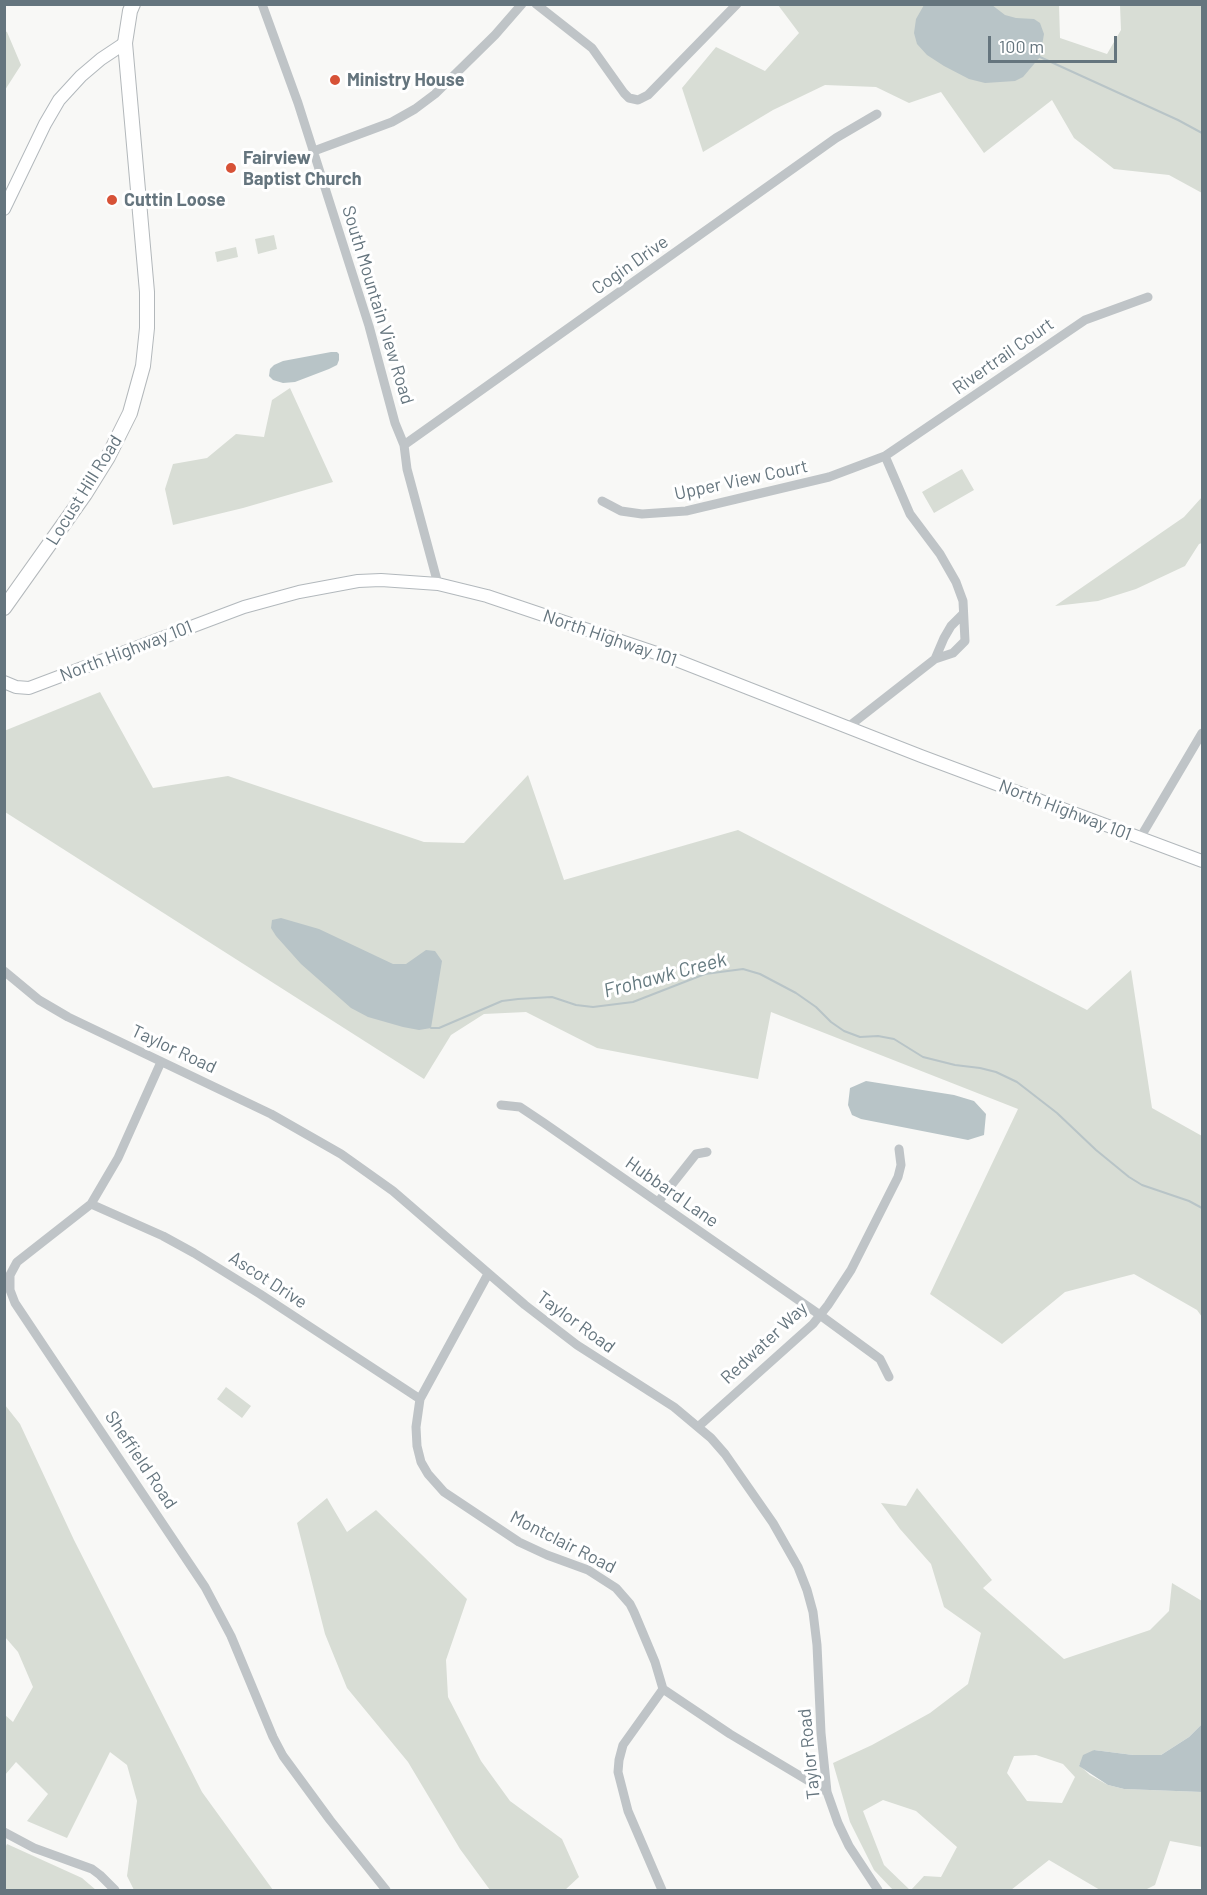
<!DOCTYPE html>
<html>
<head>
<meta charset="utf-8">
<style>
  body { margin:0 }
  #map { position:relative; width:1207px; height:1895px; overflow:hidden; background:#f8f8f6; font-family:Barlow,sans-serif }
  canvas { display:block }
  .frame { position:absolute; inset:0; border:6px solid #65757e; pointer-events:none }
  .scale { position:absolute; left:988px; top:36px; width:129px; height:27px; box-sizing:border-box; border:3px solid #65757e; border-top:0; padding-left:8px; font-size:18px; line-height:21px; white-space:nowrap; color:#65757e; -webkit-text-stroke:4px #fff; paint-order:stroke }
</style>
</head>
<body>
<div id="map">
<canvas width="1207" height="1895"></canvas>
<div class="frame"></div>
<div class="scale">100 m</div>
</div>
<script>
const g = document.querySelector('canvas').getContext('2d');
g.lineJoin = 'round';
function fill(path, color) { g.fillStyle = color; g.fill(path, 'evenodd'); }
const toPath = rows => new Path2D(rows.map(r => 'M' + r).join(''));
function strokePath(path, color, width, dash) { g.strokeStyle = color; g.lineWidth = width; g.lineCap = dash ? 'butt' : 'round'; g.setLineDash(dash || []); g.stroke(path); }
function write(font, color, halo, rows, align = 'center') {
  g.font = font + ' Barlow,sans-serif'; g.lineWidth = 6; g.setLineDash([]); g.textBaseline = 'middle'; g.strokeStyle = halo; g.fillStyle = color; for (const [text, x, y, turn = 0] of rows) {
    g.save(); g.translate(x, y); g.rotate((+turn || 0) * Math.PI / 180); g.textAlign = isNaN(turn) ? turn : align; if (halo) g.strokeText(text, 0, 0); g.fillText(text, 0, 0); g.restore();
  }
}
fill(toPath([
  [778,5,1059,5,1060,38,1107,54,1121,30,1120,5,1202,5,1202,193,1169,175,1114,169,1074,138,1052,100,984,153,941,92,909,103,876,87,825,85,773,110,703,152,682,88,716,47,765,71,799,33],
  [5,31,7,32,21,65,5,90],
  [274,235,277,249,258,254,255,239],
  [236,247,238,257,217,262,215,252],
  [290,388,333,482,243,508,173,525,165,489,173,464,207,458,236,434,264,437,272,400],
  [962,469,974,490,934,513,922,492],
  [1202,497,1202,543,1199,544,1185,566,1136,589,1098,601,1055,606,1184,517],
  [100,692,153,788,228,776,424,842,464,843,528,775,564,880,738,830,1087,1010,1131,970,1152,1108,1202,1136,1202,1317,1197,1310,1134,1274,1065,1292,1002,1344,930,1294,1018,1109,771,1012,758,1079,597,1048,526,1012,484,1014,451,1035,424,1079,5,812,4,731],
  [226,1387,251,1406,242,1418,217,1399],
  [5,1405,20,1424,74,1540,202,1792,273,1890,134,1890,127,1876,137,1801,127,1765,110,1752,67,1838,27,1821,48,1794,16,1762,5,1775,5,1715,13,1722,33,1687,18,1652,5,1637],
  [917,1488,992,1580,983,1588,1064,1659,1150,1630,1169,1611,1172,1583,1202,1601,1202,1724,1189,1737,1161,1755,1133,1755,1094,1750,1079,1765,1090,1775,1108,1785,1124,1789,1202,1792,1202,1847,1170,1841,1155,1885,1145,1890,1100,1890,1049,1860,1011,1890,911,1890,924,1876,941,1877,957,1847,916,1811,883,1800,863,1811,884,1865,910,1890,893,1890,874,1870,850,1822,833,1763,872,1745,930,1713,968,1684,981,1633,944,1607,931,1564,900,1529,881,1503,906,1506],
  [1036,1755,1063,1764,1075,1777,1062,1803,1027,1801,1007,1773,1014,1756],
  [327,1498,347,1532,376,1510,467,1599,446,1660,448,1697,481,1761,510,1801,562,1839,579,1877,565,1890,490,1890,460,1849,408,1762,347,1688,325,1634,297,1523],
  [7,1844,82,1878,96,1890,5,1890,5,1848]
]), '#d8ddd5');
fill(toPath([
  [992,5,1005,15,1016,18,1034,19,1040,23,1044,34,1040,57,1023,77,1015,81,985,83,969,79,944,66,927,55,917,44,914,33,916,19,924,5],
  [331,352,337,352,339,354,339,360,337,365,329,369,295,382,283,383,273,380,269,376,270,369,274,365,283,361],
  [281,918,319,929,393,964,406,964,426,950,435,951,442,961,431,1028,419,1030,403,1027,368,1017,351,1008,301,964,276,936,271,928,272,920],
  [866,1081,954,1095,974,1101,986,1114,984,1135,968,1140,861,1119,852,1115,848,1105,850,1088],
  [1202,1724,1202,1792,1124,1789,1108,1785,1079,1766,1083,1755,1094,1750,1133,1755,1161,1755,1189,1737]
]), '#b8c4c7');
strokePath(toPath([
  [1040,57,1178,120,1202,133],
  [431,1028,439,1028,502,1001,518,999,552,997,576,1005,593,1007,633,1002,705,974,743,969,760,974,796,993,816,1007,831,1022,844,1031,860,1037,878,1036,894,1039,923,1057,955,1065,980,1068,996,1072,1017,1082,1057,1113,1096,1150,1129,1177,1142,1185,1189,1201,1202,1208]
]), '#b8c4c7', 2);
const secondary = toPath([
  [4,209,45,124,59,100,81,76,101,59,125,43],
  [4,682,16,687,29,688,244,607,299,592,358,581,381,580,438,584,487,596,671,658,921,756,1202,861]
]);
const primary = toPath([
  [4,608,85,494,108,457,130,413,143,366,147,328,147,292,125,43,130,11,133,4]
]);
strokePath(secondary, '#b2b8bc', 14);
strokePath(primary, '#b3b8bb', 16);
strokePath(toPath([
  [262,4,298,103,369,326,395,423,404,445,407,469,438,584],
  [536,4,592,48,624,93,629,98,638,100,648,95,737,4],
  [314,151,392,122,415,109,435,94,495,35,522,4],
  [404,445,836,138,877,114],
  [602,501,621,511,642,514,686,511,829,477,885,456,1085,320,1148,297],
  [935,659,944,638,951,626,963,614],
  [848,727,935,659,953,653,965,641,963,601,956,582,940,554,910,514,885,456],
  [1140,838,1202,733],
  [4,971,39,1000,68,1017,271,1114,341,1154,393,1191,525,1305,577,1345,674,1407,711,1438,725,1454,773,1523,798,1567,807,1590,813,1612,817,1645,821,1733,827,1792,838,1823,849,1846,878,1890],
  [161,1062,118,1158,91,1204,17,1262,10,1275,10,1290,15,1303,45,1348,205,1587,231,1636,273,1737,283,1756,330,1820,386,1890],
  [501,1105,520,1107,544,1123,820,1315,880,1359,889,1377],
  [658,1202,696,1154,707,1152],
  [91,1204,163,1236,194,1253,260,1294,420,1399],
  [488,1274,420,1399,416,1427,417,1446,421,1462,428,1474,444,1492,519,1542,547,1555,588,1570,616,1588,630,1604,634,1612,655,1662,663,1689,730,1734,827,1792],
  [699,1426,813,1324,828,1305,851,1270,898,1177,901,1165,899,1149],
  [4,1832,34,1848,92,1869,100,1875,115,1890],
  [662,1890,628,1811,618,1772,619,1760,623,1745,663,1689]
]), '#bfc4c7', 9);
strokePath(secondary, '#fff', 12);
strokePath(primary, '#fff', 14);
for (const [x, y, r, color] of [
  [335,80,6,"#d75237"],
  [231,168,6,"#d75237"],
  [112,200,6,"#d75237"]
]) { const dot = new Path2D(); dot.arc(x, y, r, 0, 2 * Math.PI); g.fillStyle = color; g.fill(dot); strokePath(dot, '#fff', 2); }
write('bold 18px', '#65757e', '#fff', [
  ["Ministry House",347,80],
  ["Fairview",243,158],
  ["Baptist Church",243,179],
  ["Cuttin Loose",124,200]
], 'left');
write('18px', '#65757e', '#fff', [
  ["Cogin Drive",630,265,-35],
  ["South Mountain View Road",378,305,73],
  ["Rivertrail Court",1003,356,-35],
  ["Upper View Court",741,480,-12],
  ["Locust Hill Road",84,490,-58],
  ["North Highway 101",610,638,19],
  ["North Highway 101",126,651,-21],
  ["North Highway 101",1065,810,21],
  ["Taylor Road",174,1049,25],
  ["Hubbard Lane",672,1192,35],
  ["Ascot Drive",268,1280,33],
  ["Taylor Road",576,1322,36],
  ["Redwater Way",764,1343,-43],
  ["Sheffield Road",141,1460,56],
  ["Montclair Road",563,1542,27],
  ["Taylor Road",809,1754,-96]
]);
write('italic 20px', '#657a80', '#fff', [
  ["Frohawk Creek",665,975,-15]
]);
</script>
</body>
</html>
